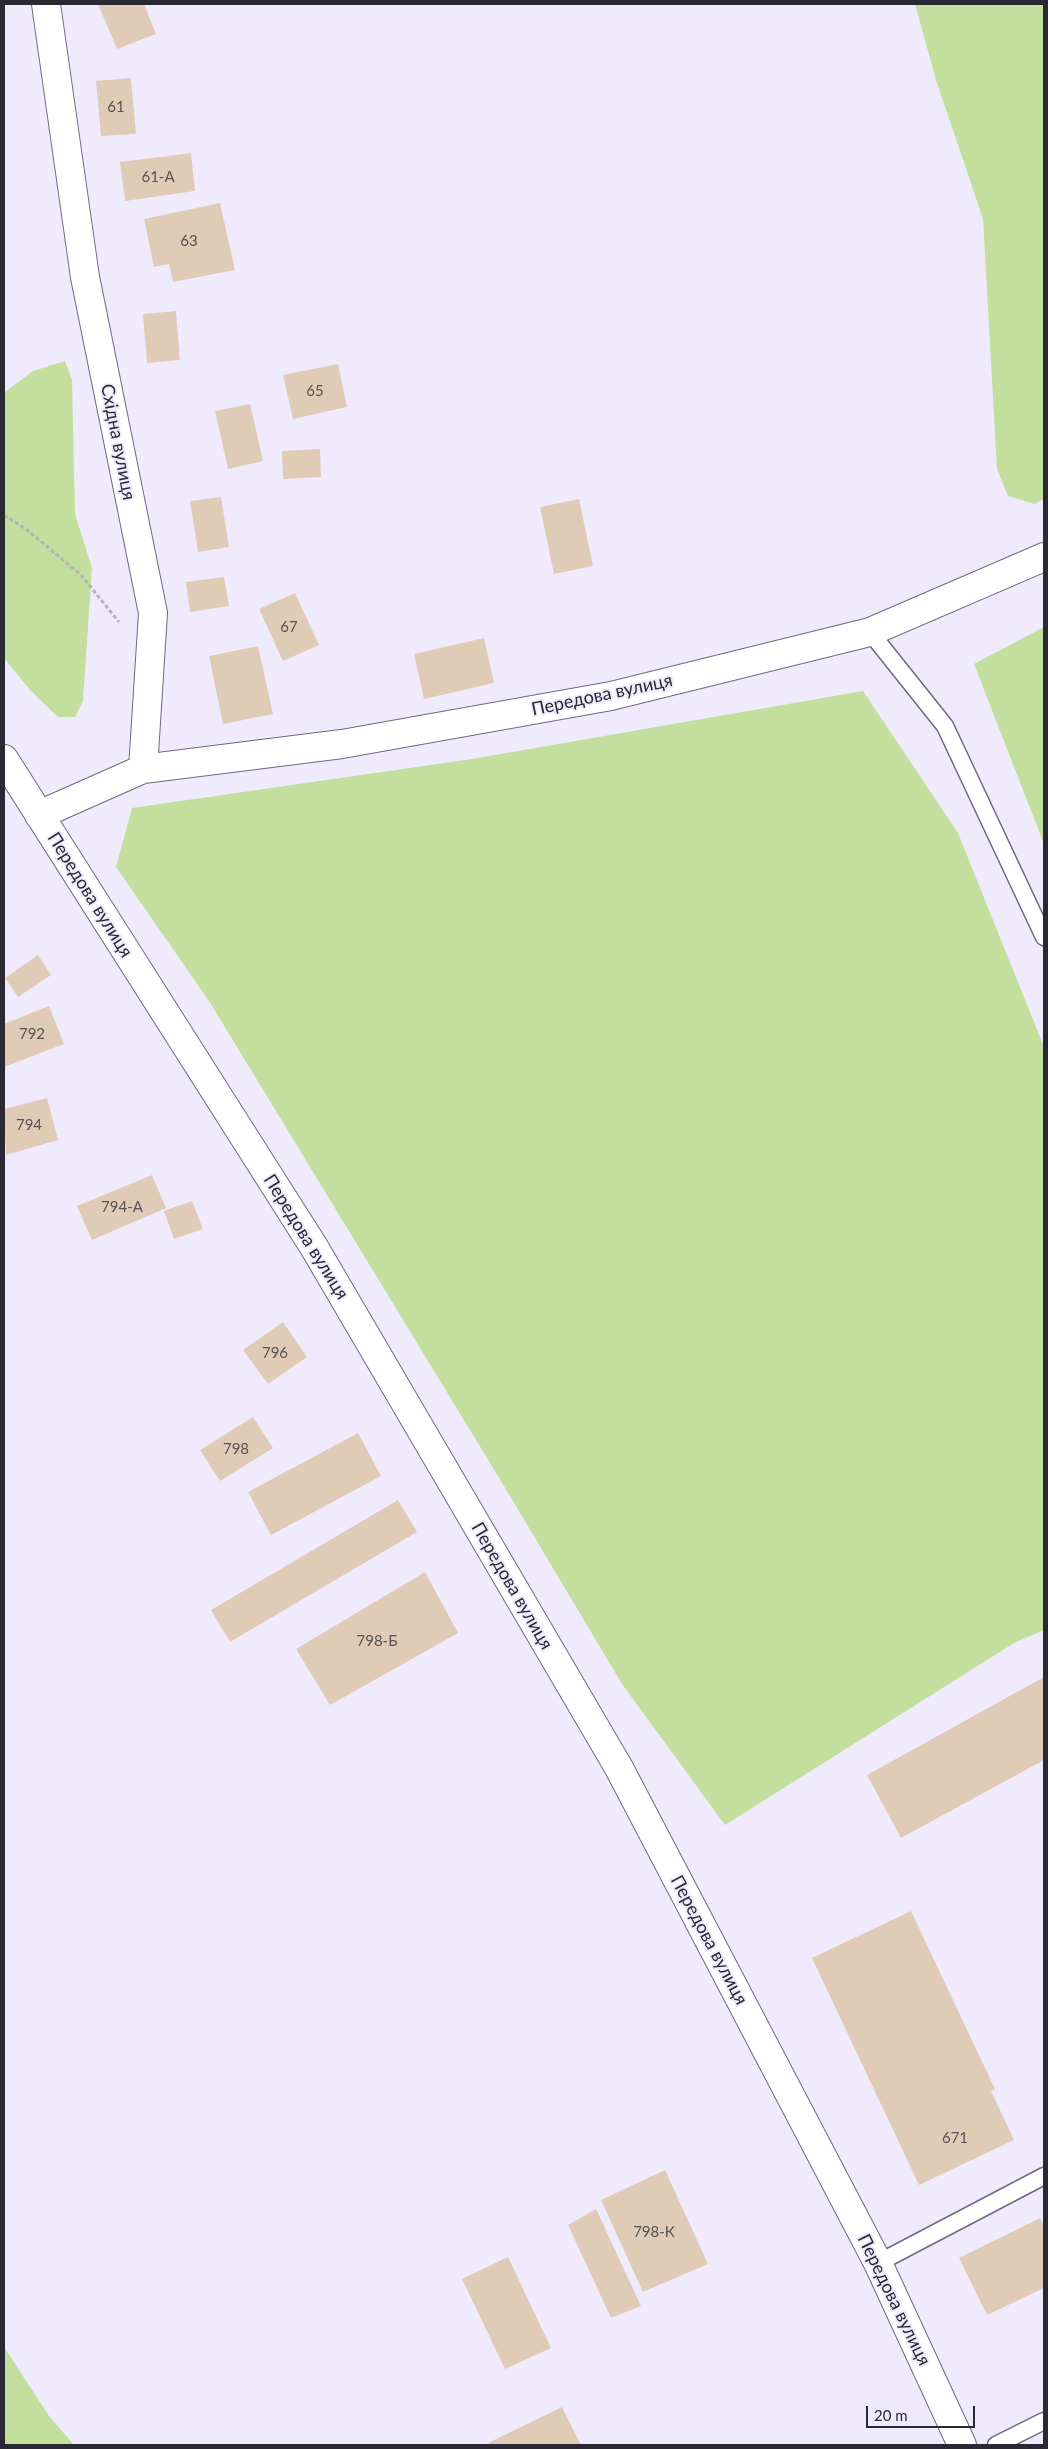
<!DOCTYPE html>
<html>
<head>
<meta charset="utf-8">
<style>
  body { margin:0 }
  #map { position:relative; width:1048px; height:2449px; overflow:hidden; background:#f0ebfc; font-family:Lato,sans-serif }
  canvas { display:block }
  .frame { position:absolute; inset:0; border:5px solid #2a2832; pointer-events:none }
  .scale { position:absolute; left:866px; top:2406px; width:109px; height:22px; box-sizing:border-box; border:2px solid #2a2832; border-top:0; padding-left:6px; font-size:15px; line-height:18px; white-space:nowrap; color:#2a2832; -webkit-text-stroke:4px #f0ebfc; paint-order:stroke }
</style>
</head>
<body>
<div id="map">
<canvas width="1048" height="2449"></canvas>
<div class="frame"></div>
<div class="scale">20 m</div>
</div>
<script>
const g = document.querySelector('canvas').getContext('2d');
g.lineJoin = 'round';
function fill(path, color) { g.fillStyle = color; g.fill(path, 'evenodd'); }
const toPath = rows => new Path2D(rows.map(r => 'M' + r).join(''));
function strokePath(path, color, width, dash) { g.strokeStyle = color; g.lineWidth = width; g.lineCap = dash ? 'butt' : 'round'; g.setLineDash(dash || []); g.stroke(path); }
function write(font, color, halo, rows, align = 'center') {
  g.font = font + ' Lato,sans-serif'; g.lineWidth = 4; g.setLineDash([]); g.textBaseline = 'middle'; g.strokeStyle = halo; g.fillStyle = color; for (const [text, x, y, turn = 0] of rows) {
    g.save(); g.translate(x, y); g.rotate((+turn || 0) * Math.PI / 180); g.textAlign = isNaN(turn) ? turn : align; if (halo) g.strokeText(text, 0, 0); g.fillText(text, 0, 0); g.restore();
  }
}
fill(toPath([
  [915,4,1044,4,1044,499,1034,504,1008,496,997,469,983,219,936,80],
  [65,361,72,380,75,514,92,568,83,701,75,717,58,717,31,691,4,658,4,393,33,371],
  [1044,627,1044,844,974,664],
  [863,691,958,833,1044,1047,1044,1630,1014,1643,725,1825,622,1684,501,1481,209,1001,116,867,132,808,472,759],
  [4,2347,49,2416,74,2445,4,2445]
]), '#c2df9d');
fill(toPath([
  [98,4,144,4,156,34,117,49],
  [131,78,136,134,101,136,96,81],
  [191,153,195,191,125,201,120,162],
  [220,203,235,270,173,282,169,264,154,267,144,219],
  [176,311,180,360,147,363,143,314],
  [338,364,347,407,293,419,283,375],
  [250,404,263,461,228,469,215,411],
  [320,449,321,477,283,479,282,451],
  [221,497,229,547,198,552,190,501],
  [579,499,593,566,554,574,540,507],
  [224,577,229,606,190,612,186,582],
  [295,593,319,645,283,661,259,609],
  [484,638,494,683,424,699,414,654],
  [258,646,273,714,223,724,209,656],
  [38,955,51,975,18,997,5,978],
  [49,1006,64,1044,4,1067,4,1024],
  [47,1098,58,1140,6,1155,4,1109],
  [152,1175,166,1208,92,1240,77,1206],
  [192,1201,203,1229,174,1239,164,1211],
  [283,1322,307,1357,268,1384,243,1350],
  [253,1417,273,1448,220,1481,200,1450],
  [358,1433,381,1476,271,1535,248,1492],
  [398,1500,417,1532,230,1642,211,1610],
  [425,1572,458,1633,330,1705,296,1649],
  [1044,1677,1044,1760,901,1838,867,1775],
  [911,1911,995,2089,991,2091,1014,2140,919,2185,812,1958],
  [665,2170,708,2264,643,2292,601,2200],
  [596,2209,641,2306,611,2318,568,2225],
  [1040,2218,1044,2226,1044,2288,987,2315,959,2258],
  [508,2257,551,2348,505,2369,462,2279],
  [562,2407,581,2445,489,2445,488,2443]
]), '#e0ccb6');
const lane = toPath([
  [870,632,945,726,1044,937],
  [878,2263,1044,2176],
  [996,2445,1044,2421]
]);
const street = toPath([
  [143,769,342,744,611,696,870,632,1044,557],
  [39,815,143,769,153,613,85,277,46,4]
]);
const secondary = toPath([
  [4,759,314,1247,619,1768,878,2263,962,2445]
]);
strokePath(lane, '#6f6880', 19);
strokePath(street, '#6f6880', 30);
strokePath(secondary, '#6f6880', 30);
strokePath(toPath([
  [4,515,26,529,81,575,119,622]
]), '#b4b0bf', 3, [4, 2.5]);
strokePath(lane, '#fff', 16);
strokePath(street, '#fff', 28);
strokePath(secondary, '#fff', 28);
write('15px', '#585153', null, [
  ["61",116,107],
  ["61-А",158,177],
  ["63",189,241],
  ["65",315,391],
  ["67",289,627],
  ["792",32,1034],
  ["794",29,1125],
  ["794-А",122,1207],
  ["796",275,1353],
  ["798",236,1449],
  ["798-Б",377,1641],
  ["671",955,2138],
  ["798-К",654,2232]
]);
write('18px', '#2a2832', '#f0ebfc', [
  ["Східна вулиця",118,442,79],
  ["Передова вулиця",602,695,-12],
  ["Передова вулиця",90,895,58],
  ["Передова вулиця",306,1237,58],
  ["Передова вулиця",512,1586,60],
  ["Передова вулиця",709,1940,62],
  ["Передова вулиця",894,2300,64]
]);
</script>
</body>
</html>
